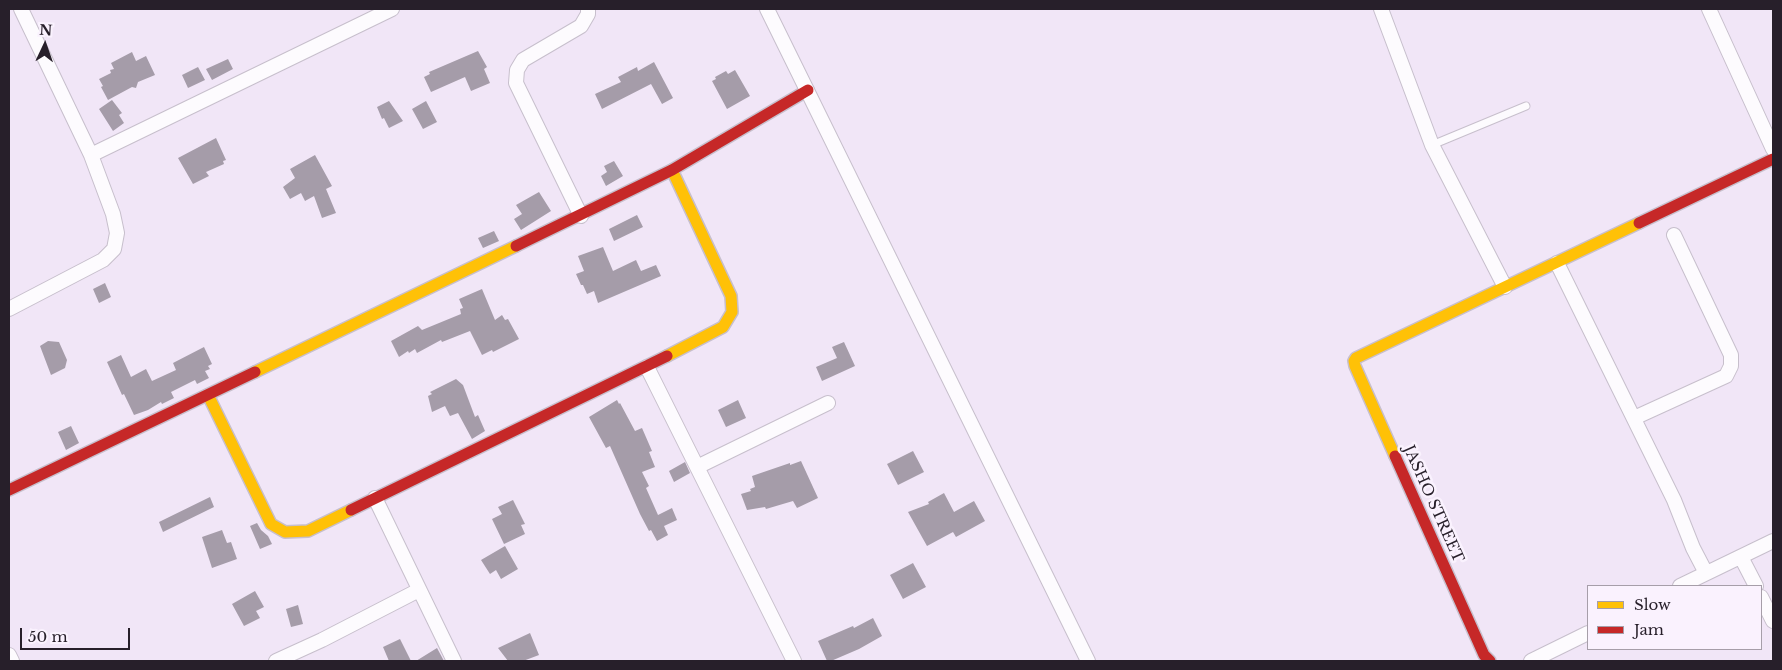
<!DOCTYPE html>
<html>
<head>
<meta charset="utf-8">
<style>
  body { margin:0 }
  #map { position:relative; width:1782px; height:670px; overflow:hidden; background:#f1e6f7; font-family:"Libre Baskerville",serif }
  canvas { display:block }
  .frame { position:absolute; inset:0; border:10px solid #271f2a; pointer-events:none }
  .legend { position:absolute; left:1587px; top:585px; width:175px; height:65px; box-sizing:border-box; background:#faf2fe; border:1px solid #a69ea9; margin:0; padding:6px 9px; list-style:none; font-size:15px; color:#271f2a }
  .legend li { display:flex; align-items:center; gap:10px; height:25px }
  .legend b { width:25px; border:1px solid #a69ea9 }
  .north { position:absolute; left:20px; top:20px; width:50px; height:50px; -webkit-text-stroke:4px #faf2fe; paint-order:stroke; rotate:3deg; font-size:14px; font-weight:700; line-height:20px; text-align:center; color:#271f2a }
  .north::after { content:''; display:block; margin:auto; width:18px; height:22px; background:#271f2a; clip-path:polygon(50% 0,100% 100%,50% 72%,0 100%) }
  .scale { position:absolute; left:20px; top:628px; width:110px; height:22px; box-sizing:border-box; border:2px solid #271f2a; border-top:0; padding-left:6px; font-size:15px; line-height:18px; white-space:nowrap; color:#271f2a; -webkit-text-stroke:4px #faf2fe; paint-order:stroke }
</style>
</head>
<body>
<div id="map">
<canvas width="1782" height="670"></canvas>
<div class="frame"></div>
<ul class="legend">
<li><b style="height:6px;background:#ffc107"></b>Slow</li>
<li><b style="height:6px;background:#c62828"></b>Jam</li>
</ul>
<div class="north">N</div>
<div class="scale">50 m</div>
</div>
<script>
const g = document.querySelector('canvas').getContext('2d');
g.lineJoin = 'round';
function fill(path, color) { g.fillStyle = color; g.fill(path, 'evenodd'); }
const toPath = rows => new Path2D(rows.map(r => 'M' + r).join(''));
function strokePath(path, color, width, dash) { g.strokeStyle = color; g.lineWidth = width; g.lineCap = dash ? 'butt' : 'round'; g.setLineDash(dash || []); g.stroke(path); }
function write(font, color, halo, rows, align = 'center') {
  g.font = font + ' "Libre Baskerville",serif'; g.lineWidth = 5; g.setLineDash([]); g.textBaseline = 'middle'; g.strokeStyle = halo; g.fillStyle = color; for (const [text, x, y, turn = 0] of rows) {
    g.save(); g.translate(x, y); g.rotate((+turn || 0) * Math.PI / 180); g.textAlign = isNaN(turn) ? turn : align; if (halo) g.strokeText(text, 0, 0); g.fillText(text, 0, 0); g.restore();
  }
}
fill(toPath([
  [478,51,487,67,484,69,490,83,471,91,465,77,431,92,424,77,430,74,429,72],
  [132,52,136,61,146,56,155,75,138,82,136,88,132,87,108,100,101,87,103,86,99,79,111,73,110,70,114,69,111,63],
  [228,59,233,69,212,80,206,69],
  [654,62,673,98,662,104,651,84,602,109,595,94,621,82,618,77,637,67,638,71],
  [198,67,205,80,188,88,182,75],
  [735,70,750,96,727,109,712,81,716,79,715,77,726,71,728,74],
  [112,100,122,113,119,115,124,123,113,131,99,109],
  [389,101,403,121,389,128,384,118,382,119,377,107],
  [426,101,437,122,423,129,412,109],
  [216,138,226,160,223,161,224,164,206,172,209,176,193,184,178,158],
  [315,155,332,186,326,189,336,213,322,218,314,196,305,201,301,193,290,199,283,187,295,178,290,169],
  [614,161,623,176,606,186,601,176,607,172,604,166],
  [539,192,551,211,521,230,514,219,522,214,516,205],
  [637,215,643,227,614,241,609,229],
  [494,231,499,241,483,248,478,238],
  [603,247,613,271,636,260,641,271,656,265,661,276,598,303,594,291,587,294,583,285,581,285,576,274,584,271,578,256],
  [105,283,111,297,99,303,93,289],
  [482,289,495,320,502,315,505,320,508,319,519,339,493,352,492,350,482,355,470,331,442,342,441,340,417,353,415,349,409,353,408,351,399,357,391,341,418,326,422,330,461,314,460,309,463,308,459,299],
  [48,341,59,342,67,360,65,368,51,375,40,346],
  [844,342,855,366,822,381,816,367,837,358,832,347],
  [204,347,212,364,208,366,210,369,205,371,209,378,197,384,195,380,171,392,174,398,162,404,161,402,148,410,134,415,124,394,122,395,107,362,121,355,131,377,146,369,152,381,176,370,173,363],
  [456,379,463,385,475,417,478,415,485,431,472,439,458,413,450,416,445,406,432,412,428,396,432,394,430,392],
  [617,400,619,404,620,403,635,431,642,428,652,451,649,452,655,467,642,472,649,486,646,488,658,515,672,508,677,520,664,526,668,535,657,541,651,530,649,531,640,514,610,446,606,448,589,417],
  [738,400,746,418,726,427,718,410],
  [71,426,79,443,66,450,58,432],
  [913,451,924,472,898,485,887,464],
  [801,461,818,498,797,508,793,501,766,509,765,507,747,510,741,494,751,491,750,489,755,487,752,476,790,463,790,465],
  [685,462,690,473,674,482,669,471],
  [944,493,954,512,974,501,985,521,956,537,953,532,927,546,908,512,929,504,928,502],
  [210,497,214,507,163,532,159,522],
  [513,500,525,524,521,525,525,534,504,544,492,519,502,514,498,507],
  [257,523,261,530,268,536,272,544,260,549,250,526],
  [222,530,227,543,231,542,237,559,212,568,202,537],
  [505,546,518,569,501,579,496,570,490,574,481,560],
  [913,563,926,587,903,599,890,575],
  [255,591,264,607,256,611,260,618,244,626,232,604],
  [298,605,303,624,291,627,286,609],
  [873,618,882,636,859,649,831,661,827,661,818,641,853,626,854,628],
  [530,633,539,655,523,661,508,661,498,648],
  [400,639,411,661,389,661,383,647],
  [437,648,444,661,416,661]
]), '#a59ca9');
const lane = toPath([
  [1432,145,1526,106]
]);
const street = toPath([
  [767,9,1088,661],
  [1381,9,1432,145,1505,287],
  [1709,9,1773,149],
  [91,155,392,9],
  [581,216,516,83,517,70,523,60,581,26,588,14,588,9],
  [1557,263,1674,500,1693,548,1706,573],
  [9,309,103,260,114,249,117,233,113,214,91,155,21,9],
  [647,367,794,661],
  [1634,418,1726,376,1731,366,1731,355,1674,235],
  [697,467,828,403],
  [375,498,454,661],
  [1741,557,1756,586],
  [1680,586,1773,541],
  [1761,597,1773,621],
  [9,655,12,661],
  [276,661,322,640,419,590],
  [1531,661,1588,633]
]);
const slow = toPath([
  [667,356,723,327,732,312,731,296,672,170],
  [255,372,516,246],
  [208,395,271,524,285,532,308,531,351,510],
  [1395,456,1355,366,1354,361,1356,358,1639,223]
]);
const jam = toPath([
  [1639,223,1773,159],
  [516,246,672,170,808,90],
  [1395,456,1484,655,1490,661],
  [9,490,255,372],
  [351,510,667,356]
]);
strokePath(lane, '#c7bfcc', 9);
strokePath(street, '#c7bfcc', 16);
strokePath(slow, '#c7bfcc', 14);
strokePath(jam, '#c7bfcc', 14);
strokePath(lane, '#fdfbfe', 7);
strokePath(street, '#fdfbfe', 14);
strokePath(slow, '#ffc107', 11);
strokePath(jam, '#c62828', 11);
write('15px', '#271f2a', '#faf2fe', [
  ["JASHO STREET",1433,504,66]
]);
</script>
</body>
</html>
